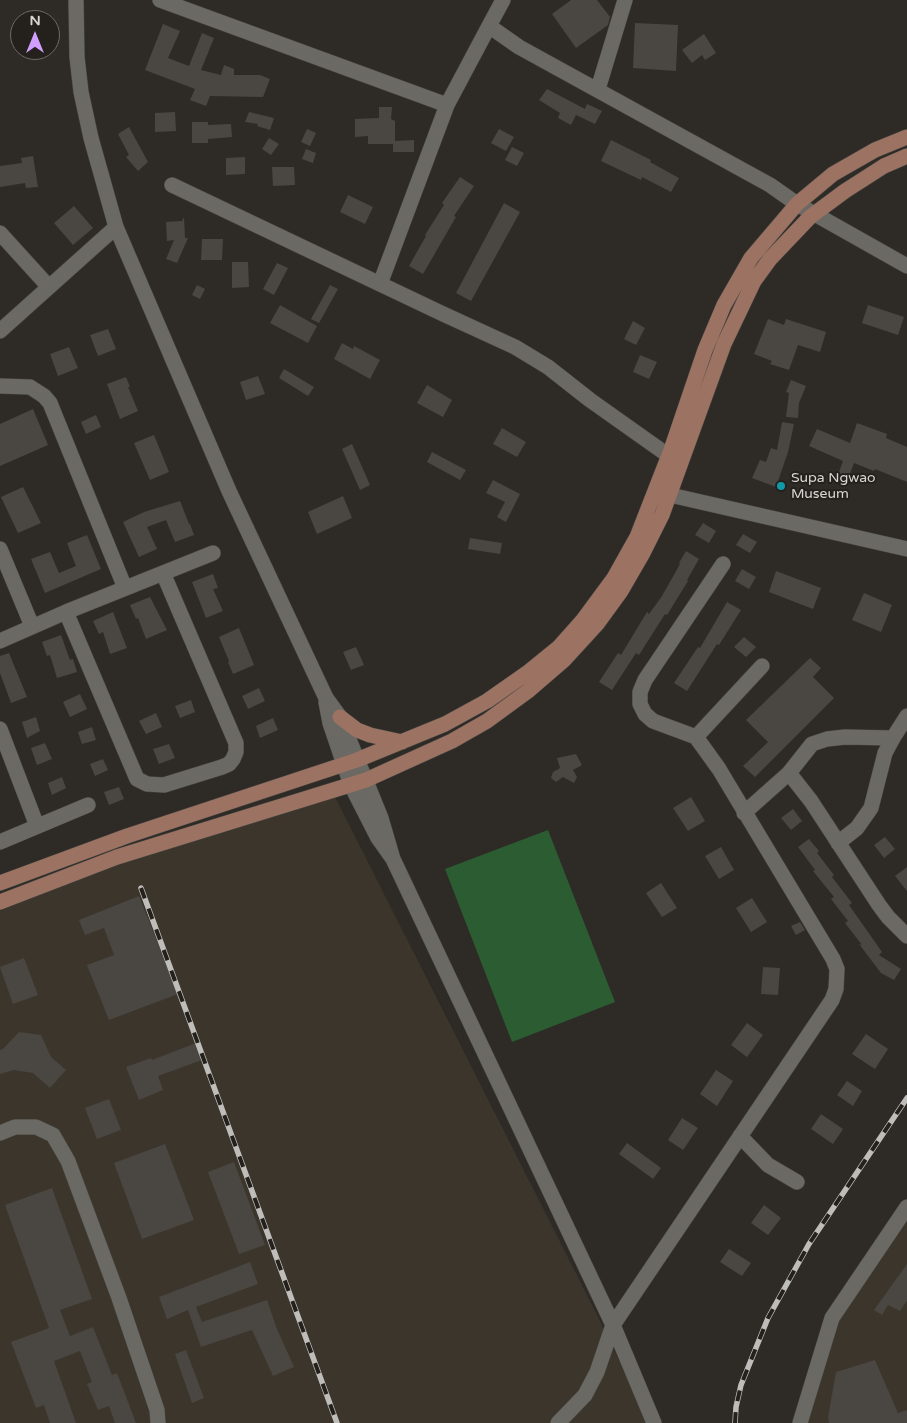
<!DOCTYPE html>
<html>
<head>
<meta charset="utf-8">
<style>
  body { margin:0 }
  #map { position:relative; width:907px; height:1423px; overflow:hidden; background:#2e2b26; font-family:"Varela Round",sans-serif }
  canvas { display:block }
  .north { position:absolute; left:10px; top:10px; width:50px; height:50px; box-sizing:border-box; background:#24211d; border:1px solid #6c6966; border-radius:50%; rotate:0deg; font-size:14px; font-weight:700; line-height:20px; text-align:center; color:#d8d6d3 }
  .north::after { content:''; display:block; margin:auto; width:18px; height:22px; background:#d19dfe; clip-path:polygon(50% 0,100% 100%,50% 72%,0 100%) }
</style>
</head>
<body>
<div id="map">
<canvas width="907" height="1423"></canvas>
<div class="north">N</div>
</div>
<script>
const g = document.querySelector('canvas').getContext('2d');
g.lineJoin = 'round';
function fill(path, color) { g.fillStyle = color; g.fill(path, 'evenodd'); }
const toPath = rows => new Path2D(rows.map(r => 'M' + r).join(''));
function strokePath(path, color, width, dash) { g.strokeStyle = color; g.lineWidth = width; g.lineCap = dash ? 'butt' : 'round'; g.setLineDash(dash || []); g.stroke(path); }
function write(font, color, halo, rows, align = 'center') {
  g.font = font + ' "Varela Round",sans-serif'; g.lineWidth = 4; g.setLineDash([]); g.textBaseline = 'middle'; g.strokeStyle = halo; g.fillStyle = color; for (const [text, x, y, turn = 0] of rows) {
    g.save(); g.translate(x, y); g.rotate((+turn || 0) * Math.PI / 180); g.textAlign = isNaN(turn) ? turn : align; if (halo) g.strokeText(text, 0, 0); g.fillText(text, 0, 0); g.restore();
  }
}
fill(toPath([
  [332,791,596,1313,648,1420,648,1423,0,1423,0,902],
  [907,1207,907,1423,800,1423,832,1318]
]), '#3b352b');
fill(toPath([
  [548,830,615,1002,512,1042,445,869]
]), '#2c5d32');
fill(toPath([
  [571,0,597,0,610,17,608,25,576,48,552,14],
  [635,23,678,25,676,71,633,68],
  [163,24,180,31,168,58,189,66,202,33,214,38,201,70,221,75,224,65,234,69,234,75,260,75,270,79,263,97,210,96,206,106,190,100,195,89,145,70],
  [704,34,716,53,705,60,702,55,692,63,682,50],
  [547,89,585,109,587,104,602,111,595,124,576,115,571,125,558,118,560,113,539,100],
  [379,107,392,107,391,119,395,121,395,141,414,140,414,152,393,152,393,144,368,144,368,136,355,137,355,119,379,118],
  [175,112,176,131,155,132,155,113],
  [249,112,274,118,270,130,257,126,258,124,245,122],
  [192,122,208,122,208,125,231,124,232,137,208,139,208,143,192,143],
  [129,127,148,162,138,171,126,157,129,155,118,134],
  [307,129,316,133,310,146,301,142],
  [499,129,514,137,506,151,491,143],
  [269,138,279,144,271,155,262,149],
  [611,140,651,160,650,162,679,178,671,192,642,177,641,180,601,161],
  [512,147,524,153,517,166,505,160],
  [306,149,316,153,313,163,302,159],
  [33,156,38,187,26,188,25,183,0,187,0,166,22,163,21,158],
  [245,157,245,174,226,175,226,158],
  [272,167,294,167,295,185,273,186],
  [460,177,474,186,454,216,456,217,423,274,409,266,426,236,425,235,444,205,442,203],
  [348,195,373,207,365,224,340,212],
  [504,203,520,212,471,301,456,293],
  [74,206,93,228,73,245,54,223],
  [184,217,185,238,188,238,177,263,166,259,174,240,167,241,166,222,182,221],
  [202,239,223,239,222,260,201,260],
  [232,262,248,262,249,287,232,288],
  [277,263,288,268,274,295,263,289],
  [197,285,205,289,200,299,192,295],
  [330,285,338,289,319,323,311,319],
  [280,305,317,326,308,343,270,323],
  [868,305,904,317,898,335,862,323],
  [768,319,784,325,786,319,826,332,820,352,798,345,789,370,770,364,772,361,754,354],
  [633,321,645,328,636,345,624,339],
  [108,329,116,349,98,356,90,335],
  [342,343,353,349,354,346,380,360,370,379,334,359],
  [69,347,78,368,58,376,50,354],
  [640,355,657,362,649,379,633,372],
  [284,369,314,387,308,396,279,378],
  [258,376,265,394,246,400,240,382],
  [126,377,130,387,128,387,138,411,120,419,107,384],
  [791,380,806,386,799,403,798,418,786,417,789,393,786,392],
  [427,385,452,400,443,417,417,403],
  [33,409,48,445,0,466,0,424],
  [96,415,101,427,86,434,81,422],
  [782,422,794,424,788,452,776,487,752,478,760,460,766,462,771,448,777,450],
  [857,423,887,434,886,438,907,447,907,482,875,469,874,471,854,463,848,479,838,475,843,461,809,446,817,429,850,443],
  [502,428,526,442,517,457,493,444],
  [154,435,169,472,150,480,134,443],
  [352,444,370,485,360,490,342,449],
  [432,452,466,470,460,480,427,462],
  [493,480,520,494,506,522,497,517,505,502,486,493],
  [23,487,41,523,18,533,1,497],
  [343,496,352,518,317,534,308,512],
  [180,501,189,524,190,524,194,535,175,542,166,520,147,527,157,549,139,557,123,522,144,512],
  [703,523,716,531,709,543,695,535],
  [743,534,757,542,750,553,736,545],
  [87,535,101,569,45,593,31,559,50,552,59,573,76,566,67,543],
  [470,538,502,543,500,554,468,549],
  [686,551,699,559,687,580,688,581,667,615,665,614,639,655,636,653,612,690,599,682,618,653,621,655,647,612,649,614,662,596,680,564,679,563],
  [742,569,756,577,749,589,735,581],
  [776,571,821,588,813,609,769,592],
  [213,574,218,588,213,589,223,611,206,618,192,582],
  [864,593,892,605,881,632,852,620],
  [150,597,167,630,146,639,138,618,136,619,130,605],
  [727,602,741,610,719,645,717,644,687,691,674,683,698,647,700,648],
  [113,612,127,648,110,654,103,632,99,634,93,621],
  [239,628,254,665,233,674,228,662,229,661,219,637],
  [61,635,70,660,73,659,77,672,57,678,50,655,47,656,42,642],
  [744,637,756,647,746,657,734,647],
  [356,647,364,665,351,670,343,652],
  [9,653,27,697,11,703,0,673,0,656],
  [810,658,821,668,813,677,834,698,755,777,743,766,768,742,746,720],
  [259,688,265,701,248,709,242,696],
  [80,694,87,709,70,717,63,702],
  [191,700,195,712,180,718,175,706],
  [156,713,162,727,146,734,139,721],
  [36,717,40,731,27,738,22,722],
  [273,718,278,730,260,738,256,726],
  [92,727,96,740,82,744,78,732],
  [45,743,52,759,37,765,31,748],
  [169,744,175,758,159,764,153,749],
  [576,754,582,765,573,770,577,777,574,783,563,777,556,782,551,778,553,772,560,768,557,758],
  [103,759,108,770,95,776,90,764],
  [62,777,66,788,52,795,48,783],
  [119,787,124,799,109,805,104,792],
  [691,797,705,821,688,831,673,808],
  [793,809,802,821,791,830,781,818],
  [885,837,895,849,884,858,874,845],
  [809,839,819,851,817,853,834,875,832,877,852,903,849,905,882,952,879,955,901,969,894,980,881,973,859,944,862,945,845,923,848,921,831,899,834,897,813,871,815,870,798,847],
  [721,847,734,870,719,879,705,856],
  [907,867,907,891,895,876],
  [661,883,677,908,662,917,646,893],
  [139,896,178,994,109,1020,87,965,114,955,104,928,85,935,79,920],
  [752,898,767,922,751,932,736,908],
  [800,922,805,930,796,935,791,926],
  [24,958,38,995,13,1004,0,967],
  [763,967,780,968,778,995,761,994],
  [747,1023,763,1035,747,1057,731,1045],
  [19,1032,41,1035,51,1057,66,1070,50,1088,33,1073,14,1070,0,1074,0,1050,3,1049],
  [866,1034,888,1049,875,1069,852,1054],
  [196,1043,202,1060,158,1076,163,1090,139,1100,126,1067,151,1058,152,1060],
  [716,1070,733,1081,717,1106,700,1094],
  [847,1081,862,1091,853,1106,837,1095],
  [109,1099,121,1130,97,1139,85,1108],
  [821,1114,843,1129,833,1144,811,1129],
  [682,1118,698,1128,683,1150,668,1140],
  [627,1143,661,1168,653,1179,619,1154],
  [165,1144,194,1220,142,1239,114,1163],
  [234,1162,265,1245,239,1254,208,1172],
  [52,1188,92,1299,60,1310,70,1336,93,1327,112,1375,117,1373,136,1423,115,1423,109,1406,98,1410,87,1384,92,1382,80,1351,54,1361,76,1423,50,1423,44,1405,36,1408,11,1342,49,1328,5,1205],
  [764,1205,781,1218,768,1235,751,1223],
  [729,1249,751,1263,742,1276,720,1262],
  [250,1262,258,1284,196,1307,202,1322,267,1300,277,1329,294,1367,273,1376,252,1330,201,1347,188,1310,167,1319,159,1297],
  [907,1264,907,1301,900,1311,888,1305,882,1315,874,1310],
  [186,1350,204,1398,192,1403,175,1354],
  [875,1360,898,1413,907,1410,907,1423,829,1423,828,1417,836,1372]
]), '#4a4642');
const minor = toPath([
  [76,0,77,57,81,92,91,138,116,227,229,491,326,698,340,717,381,818,393,859],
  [160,0,447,105],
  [503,0,489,26,519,47,770,185,797,204,907,266],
  [598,89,625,0],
  [172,185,441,313,515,347,548,367,590,400,669,456],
  [0,233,49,287],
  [380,284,447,105,489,26],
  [0,331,116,227],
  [0,386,30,387,44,396,50,403,125,588],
  [657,492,907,549],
  [0,549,32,626],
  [66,612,137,779,147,784,164,785,222,767,229,764,233,759,236,752,236,743,163,573],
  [0,641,66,612,213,553],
  [326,702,330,723,351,785,378,838,393,859,613,1325,654,1423],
  [0,729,37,826],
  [696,737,762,666],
  [789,773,811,801,879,905,888,917,907,936],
  [744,813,789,773,812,744,827,739,845,737,893,738],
  [0,842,88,805],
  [838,843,857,828,871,808,885,753,893,738,907,716],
  [0,1133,15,1127,36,1127,53,1135,68,1161,119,1298,157,1410,158,1423],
  [740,1136,768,1165,797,1182],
  [558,1423,585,1395,597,1372,613,1325,832,1000,836,989,837,969,833,959,719,769,696,737,653,721,645,714,640,704,640,692,645,680,723,564],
  [800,1423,832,1318,907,1207]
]);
const major = toPath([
  [340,717,357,730,370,735,402,742],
  [0,883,127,836,357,760,445,724,487,701,527,673,559,647,583,620,614,578,637,537,671,450,705,350,724,305,751,258,797,204,833,174,875,150,907,137],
  [0,902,117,857,366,780,452,741,487,721,528,691,564,660,597,624,621,591,643,553,662,515,724,344,754,281,770,259,810,217,845,191,884,166,907,156]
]);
strokePath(minor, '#484642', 16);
strokePath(major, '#484642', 16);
strokePath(minor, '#6b6963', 15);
strokePath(major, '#9c7363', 15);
const rail = toPath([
  [141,888,337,1423],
  [735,1423,736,1407,741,1385,768,1318,809,1244,907,1098]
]);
strokePath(rail, '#bfbdb9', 5.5);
strokePath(rail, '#24211d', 4, [11]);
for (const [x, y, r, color] of [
  [781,486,5,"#0f9aa8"]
]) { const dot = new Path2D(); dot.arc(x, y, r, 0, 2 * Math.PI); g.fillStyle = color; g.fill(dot); strokePath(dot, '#24211d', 2); }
write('14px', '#d8d6d3', '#24211d', [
  ["Supa Ngwao",791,478],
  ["Museum",791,494]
], 'left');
</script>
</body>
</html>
